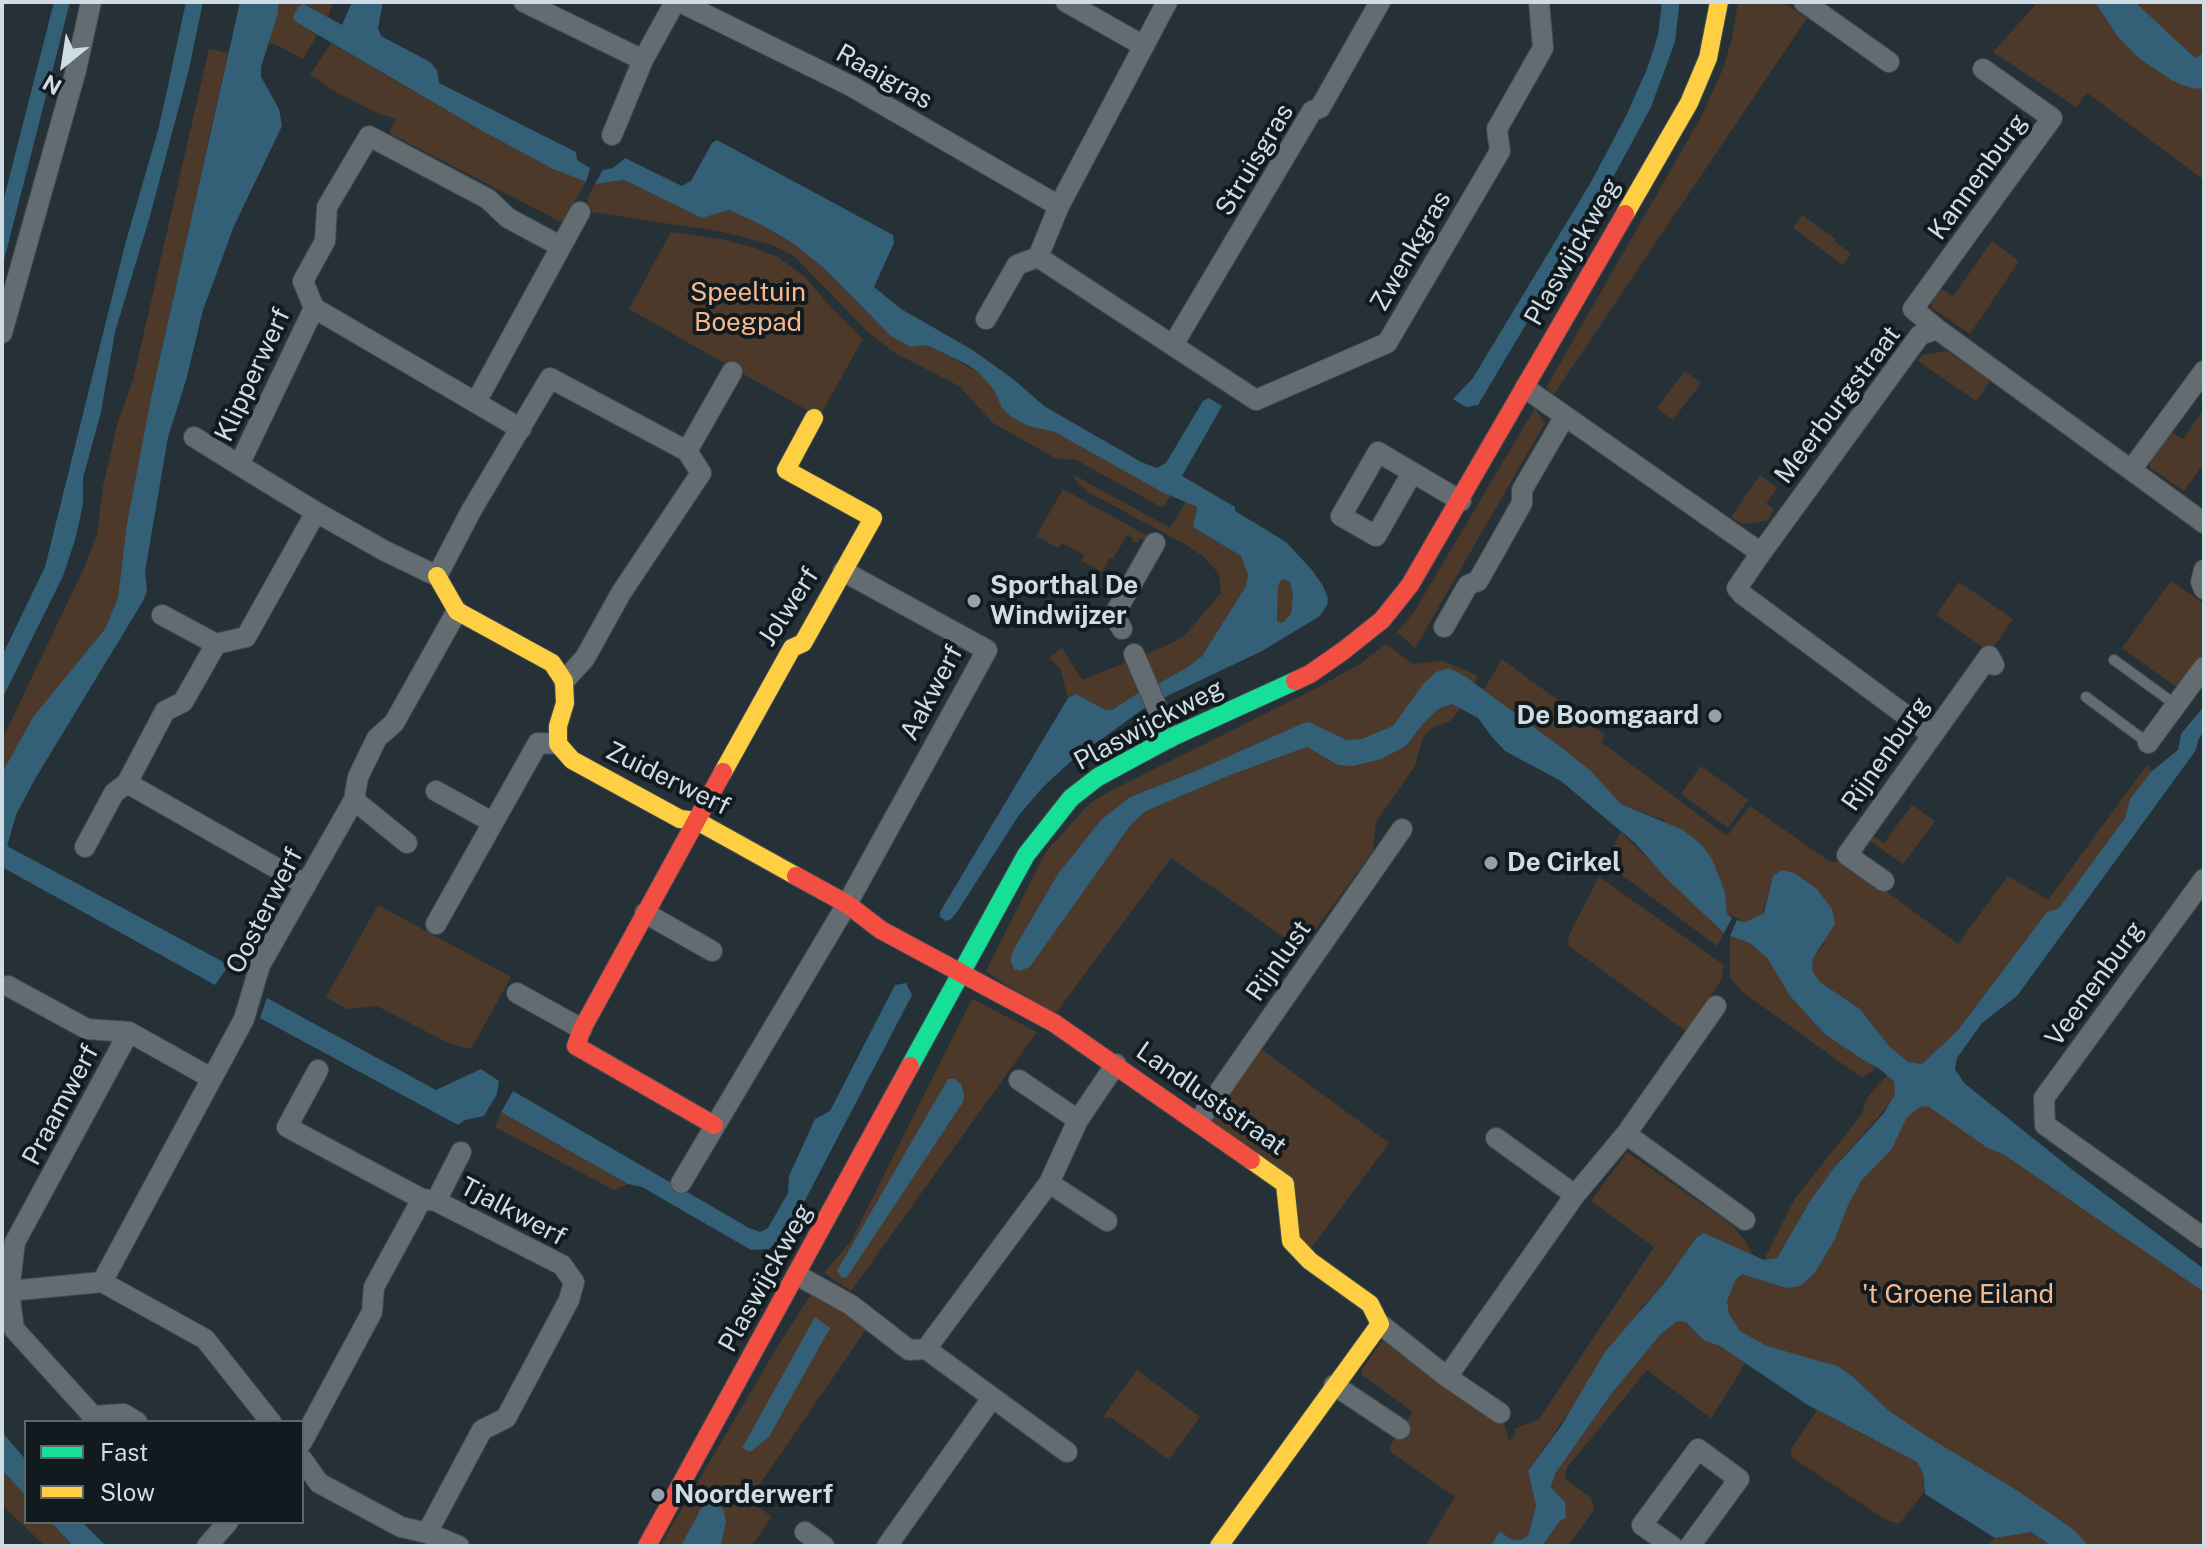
<!DOCTYPE html>
<html>
<head>
<meta charset="utf-8">
<style>
  body { margin:0 }
  #map { position:relative; width:2206px; height:1548px; overflow:hidden; background:#263137; font-family:"Public Sans",sans-serif }
  canvas { display:block }
  .frame { position:absolute; inset:0; border:4px solid #d0dce3; pointer-events:none }
  .legend { position:absolute; left:24px; top:1420px; width:280px; height:104px; box-sizing:border-box; background:#111a1f; border:2px solid #5d686d; margin:0; padding:10px 14px; list-style:none; font-size:24px; color:#d0dce3 }
  .legend li { display:flex; align-items:center; gap:16px; height:40px }
  .legend b { width:40px; border:2px solid #5d686d }
  .north { position:absolute; left:24px; top:24px; width:80px; height:80px; -webkit-text-stroke:6px #111a1f; paint-order:stroke; rotate:210deg; font-size:22px; font-weight:700; line-height:32px; text-align:center; color:#d0dce3 }
  .north::after { content:''; display:block; margin:auto; width:28px; height:36px; background:#d0dce3; clip-path:polygon(50% 0,100% 100%,50% 72%,0 100%) }
</style>
</head>
<body>
<div id="map">
<canvas width="2206" height="1548"></canvas>
<div class="frame"></div>
<ul class="legend">
<li><b style="height:10px;background:#16e098"></b>Fast</li>
<li><b style="height:10px;background:#ffcf43"></b>Slow</li>
</ul>
<div class="north">N</div>
</div>
<script>
const g = document.querySelector('canvas').getContext('2d');
g.lineJoin = 'round';
function fill(path, color) { g.fillStyle = color; g.fill(path, 'evenodd'); }
const toPath = rows => new Path2D(rows.map(r => 'M' + r).join(''));
function strokePath(path, color, width, dash) { g.strokeStyle = color; g.lineWidth = width; g.lineCap = dash ? 'butt' : 'round'; g.setLineDash(dash || []); g.stroke(path); }
function write(font, color, halo, rows, align = 'center') {
  g.font = font + ' "Public Sans",sans-serif'; g.lineWidth = 8; g.setLineDash([]); g.textBaseline = 'middle'; g.strokeStyle = halo; g.fillStyle = color; for (const [text, x, y, turn = 0] of rows) {
    g.save(); g.translate(x, y); g.rotate((+turn || 0) * Math.PI / 180); g.textAlign = isNaN(turn) ? turn : align; if (halo) g.strokeText(text, 0, 0); g.fillText(text, 0, 0); g.restore();
  }
}
fill(toPath([
  [278,2,333,2,328,17,304,4,296,22,317,35,303,59,277,45,267,43,278,13],
  [1738,2,1782,2,1807,18,1554,394,1546,388,1701,117,1722,71,1732,39],
  [2038,2,2204,2,2204,180,2087,93,2076,107,1993,52],
  [331,43,484,132,553,169,586,182,563,223,389,133,396,119,377,113,336,92,310,75],
  [209,49,228,53,152,393,118,598,105,629,33,717,2,773,2,740,85,566,97,534,103,486,118,422,133,380],
  [624,180,702,218,729,210,764,226,794,244,825,269,911,347,926,345,978,372,994,390,1002,408,1028,426,1055,432,1171,495,1163,508,1076,460,1055,458,993,423,959,386,893,352,866,330,794,256,773,245,723,232,592,212,587,199,595,184],
  [1802,215,1836,239,1834,241,1851,254,1843,265,1793,228],
  [671,232,720,239,752,247,778,257,806,278,826,302,863,339,819,417,629,309],
  [1992,241,2019,261,1970,334,1932,308,1930,300,1940,288,1953,296],
  [1947,351,1990,381,1976,401,1918,361,1922,355],
  [1685,371,1701,383,1673,420,1657,408],
  [1535,408,1545,423,1415,648,1397,632,1414,612],
  [2204,409,2204,463,2184,491,2150,468,2150,460,2170,431,2183,439],
  [1074,475,1170,528,1186,501,1197,507,1193,527,1241,556,1248,575,1246,586,1202,656,1188,667,1112,710,1105,710,1076,694,1068,698,1060,668,1049,658,1062,648,1082,680,1166,646,1185,635,1221,593,1219,574,1205,558,1188,546,1088,492,1076,481],
  [1760,475,1777,488,1766,504,1774,509,1767,521,1742,524,1731,517],
  [1063,489,1149,537,1147,541,1140,538,1137,543,1132,541,1133,538,1127,535,1113,559,1110,558,1102,572,1081,561,1084,555,1062,543,1058,548,1036,536],
  [1284,578,1290,582,1293,595,1291,614,1287,621,1282,623,1277,621,1278,587,1279,581],
  [2171,581,2204,604,2204,654,2179,689,2122,648],
  [1959,582,2013,619,1990,652,1936,615],
  [1386,644,1413,664,1443,661,1478,676,1474,684,1466,677,1400,717,1393,726,1361,739,1347,740,1309,722,1303,723,1198,770,1130,797,1020,971,1030,967,1132,822,1146,811,1233,774,1307,747,1338,765,1406,746,1423,724,1438,709,1452,704,1462,707,1450,721,1432,728,1423,737,1415,766,1376,822,1373,851,1301,949,1171,858,1053,1017,986,971,1045,853,1089,804,1110,791,1307,693,1360,664],
  [1502,659,1605,735,1601,742,1727,836,1750,806,1829,861,1849,864,1958,944,2008,876,2048,900,2147,765,2152,771,2130,799,2125,818,2059,908,2047,912,1958,1030,1922,1064,1908,1062,1889,1046,1860,1009,1820,982,1812,970,1813,957,1824,944,1782,870,1773,876,1763,913,1745,922,1727,914,1725,892,1663,820,1621,804,1590,770,1483,691],
  [1701,766,1748,800,1728,828,1681,794],
  [1912,805,1935,821,1903,864,1870,841,1874,836,1884,843],
  [1621,832,1724,933,1717,946,1605,862],
  [1599,877,1724,965,1721,980,1688,1033,1568,945,1569,935],
  [378,905,511,977,471,1049,450,1044,377,1006,347,1009,326,997],
  [1730,936,1750,943,1769,959,1790,996,1826,1035,1863,1060,1877,1067,1862,1078,1744,993,1730,978],
  [972,999,1037,1032,851,1291,824,1273,851,1241],
  [1261,1049,1389,1143,1309,1251,1300,1241,1293,1182,1208,1121],
  [1887,1075,1894,1081,1895,1094,1891,1102,1833,1169,1810,1201,1777,1258,1764,1260,1794,1200,1862,1114,1867,1098],
  [1921,1086,2204,1284,2204,1546,2077,1546,1709,1316,1738,1263,1783,1271],
  [501,1112,628,1184,614,1190,495,1127],
  [1627,1152,1731,1224,1746,1242,1752,1254,1740,1250,1665,1282,1641,1308,1528,1471,1536,1506,1528,1536,1520,1540,1510,1539,1500,1531,1490,1546,1425,1546,1455,1497,1392,1453,1389,1447,1413,1412,1362,1375,1361,1371,1381,1342,1386,1341,1503,1420,1509,1442,1516,1434,1514,1429,1539,1419,1654,1247,1591,1201],
  [815,1288,867,1328,749,1500,772,1517,751,1546,721,1546,726,1521,708,1495,681,1546,660,1546,779,1344],
  [1677,1321,1686,1322,1703,1340,1720,1345,1745,1363,1739,1374,1711,1418,1647,1370,1566,1469,1565,1479,1591,1498,1594,1510,1568,1546,1542,1546,1560,1521,1565,1502,1551,1487,1555,1474,1612,1393,1660,1335],
  [1137,1370,1200,1417,1169,1460,1113,1419,1103,1417],
  [1817,1410,1917,1462,1923,1473,1924,1492,1899,1524,1886,1520,1791,1457,1791,1449],
  [2,1470,26,1496,26,1522,51,1522,73,1546,45,1546,2,1505],
  [2031,1532,2052,1546,1987,1546,1995,1538]
]), '#4c392a');
fill(toPath([
  [54,2,70,2,2,268,2,206],
  [186,2,203,2,189,69,150,216,115,332,101,412,83,478,83,504,75,540,63,576,2,699,2,656,45,567,126,241,159,127],
  [240,2,278,2,278,13,261,67,261,77,279,109,282,126,234,226,203,310,186,380,168,437,145,572,147,591,143,601,35,779,16,815,7,846,229,965,215,985,2,867,2,773,33,717,105,629,118,598,127,524,152,393],
  [352,2,383,2,378,28,381,36,430,62,437,70,439,83,576,152,577,160,590,168,586,182,553,169,484,132,296,22,293,17,298,7,304,4,342,25],
  [1662,2,1679,2,1679,7,1675,42,1651,107,1610,183,1478,405,1466,407,1453,399,1473,378,1591,182,1626,116,1647,69,1658,35],
  [2095,2,2135,2,2195,58,2204,53,2204,89,2191,88,2173,81,2140,59,2118,37],
  [717,140,893,235,894,243,874,287,901,309,971,349,1012,378,1044,406,1141,462,1157,468,1166,463,1203,401,1209,398,1222,406,1182,476,1235,507,1235,511,1286,542,1312,570,1323,586,1328,598,1327,605,1320,616,1262,651,1163,698,1156,685,1188,667,1202,656,1246,586,1248,575,1241,556,1193,527,1197,507,1162,492,1055,432,1028,426,1010,416,1002,408,994,390,978,372,968,365,926,345,911,347,891,336,825,269,794,244,764,226,729,210,702,218,624,180,595,184,603,170,613,168,625,158,682,186,691,181,712,143],
  [1284,579,1290,582,1293,595,1291,614,1282,623,1277,621,1278,587,1280,581],
  [1449,668,1466,677,1558,745,1590,770,1621,804,1683,830,1701,844,1712,859,1725,892,1727,914,1732,918,1724,933,1666,878,1635,843,1561,781,1505,751,1492,737,1478,718,1452,704,1438,709,1423,724,1406,746,1381,759,1353,766,1338,765,1307,747,1233,774,1146,811,1132,823,1030,967,1020,971,1014,969,1010,960,1014,949,1058,874,1101,820,1130,797,1198,770,1303,723,1309,722,1347,740,1361,739,1393,726,1423,684,1436,672],
  [1140,692,1147,706,1070,762,1043,787,1019,815,957,912,951,919,946,921,940,917,940,912,1068,698,1076,694,1105,710,1112,710],
  [2204,706,2204,731,2198,740,2196,750,2017,996,1982,1023,1957,1058,1955,1069,1964,1083,2074,1171,2204,1269,2204,1292,2003,1154,1986,1147,1928,1106,1920,1107,1907,1117,1891,1150,1861,1181,1848,1205,1835,1239,1814,1274,1800,1286,1786,1288,1742,1274,1736,1279,1727,1301,1729,1314,1740,1331,1767,1346,1837,1366,1852,1376,1888,1410,1926,1436,2018,1491,2074,1530,2089,1546,2052,1546,2031,1532,1995,1538,1925,1494,1923,1473,1917,1462,1806,1404,1720,1346,1703,1340,1686,1322,1677,1321,1660,1335,1612,1393,1555,1474,1551,1487,1565,1502,1566,1518,1560,1521,1542,1546,1490,1546,1500,1531,1510,1539,1520,1540,1528,1536,1536,1506,1528,1471,1561,1426,1605,1352,1665,1282,1696,1238,1704,1233,1764,1260,1777,1258,1810,1201,1833,1169,1884,1113,1895,1094,1894,1081,1877,1067,1863,1060,1826,1035,1808,1016,1790,996,1768,959,1750,943,1730,936,1737,920,1745,922,1764,913,1773,876,1782,870,1794,873,1817,889,1832,909,1835,924,1813,958,1812,970,1820,982,1860,1009,1889,1046,1908,1062,1922,1064,1958,1030,2047,912,2059,908,2125,818,2130,799,2152,771,2178,750,2181,734],
  [906,983,912,995,788,1233,769,1249,751,1250,642,1187,628,1184,501,1112,513,1091,749,1228,760,1232,768,1228,788,1193,789,1176,815,1119,830,1111,895,985],
  [267,998,436,1090,481,1069,499,1081,497,1094,484,1116,465,1120,458,1125,260,1018],
  [948,1079,955,1079,961,1084,964,1095,963,1102,847,1277,842,1278,837,1271],
  [815,1317,830,1328,769,1437,750,1452,742,1448],
  [2,1432,26,1460,26,1496,2,1470],
  [708,1495,723,1509,726,1521,721,1546,681,1546],
  [51,1522,82,1522,106,1546,73,1546]
]), '#335f77');
const lane = toPath([
  [2114,660,2176,705],
  [2086,697,2148,743]
]);
const street = toPath([
  [524,2,643,60],
  [680,2,851,86,1059,206,1167,2],
  [1066,2,1144,46],
  [1804,2,1889,62],
  [612,135,643,60,675,2],
  [560,246,508,218,488,199,369,136,327,207,325,241,303,281,314,308,239,465,316,512,385,551,437,576,471,511,550,378,687,451],
  [1038,257,1059,206],
  [314,308,521,429],
  [986,319,1017,265,1038,257,1256,400,1387,343,1500,151,1497,129,1543,48,1539,2],
  [1937,329,1913,309,2052,118,1983,69],
  [2,333,76,70,91,2],
  [1173,345,1312,111,1320,108,1380,2],
  [1525,388,1761,553,1920,335,1937,329,2204,523],
  [476,402,580,212],
  [194,437,239,465],
  [2131,470,2204,371],
  [1412,473,1376,536,1341,516,1378,452,1461,501],
  [1761,553,1737,588,1743,595,1931,734],
  [2204,570,2201,582,2204,589],
  [162,615,216,644],
  [1444,627,1468,585,1478,581,1522,503,1522,490,1565,416],
  [1122,629,1114,615,1155,543],
  [1134,654,1170,738],
  [564,681,585,658,621,593,701,473,687,451,732,372],
  [2148,743,2204,667],
  [436,791,492,822],
  [354,800,407,843],
  [85,847,114,793,127,783],
  [2204,879,2044,1098,2045,1125,2204,1238],
  [1884,881,1847,855,1989,656,1994,665],
  [306,885,127,783,165,711,183,702,216,644,246,637,316,512],
  [645,913,712,951],
  [436,924,538,743,558,744],
  [8,986,87,1029,129,1032,211,1078],
  [517,993,582,1029],
  [129,1032,15,1242,9,1291,14,1329,93,1416,124,1414,137,1422],
  [318,1070,287,1127,422,1199,436,1201,562,1265,574,1282,569,1300,506,1418,482,1430,427,1533],
  [1019,1080,1078,1120],
  [1198,1122,1402,829],
  [1626,1134,1745,1220],
  [1496,1138,1575,1195],
  [681,1183,847,904,987,650,843,571],
  [1049,1183,1107,1221],
  [436,1201,461,1152],
  [797,1275,851,1305,909,1350,926,1349,1067,1452],
  [102,1282,244,1019,260,965,354,800,358,777,377,738,394,723,457,611],
  [9,1291,102,1282,205,1339,271,1422],
  [1380,1324,1447,1377,1500,1413],
  [926,1349,1049,1183,1078,1120,1116,1064],
  [1447,1377,1575,1195,1626,1134,1716,1006],
  [1334,1385,1400,1429],
  [302,1442,372,1312,374,1287,422,1199],
  [302,1459,319,1483,401,1527,427,1533,459,1546],
  [805,1532,824,1546],
  [207,1546,228,1522],
  [887,1546,992,1398],
  [1672,1546,1642,1525,1698,1449,1739,1479,1690,1546]
]);
const fast = toPath([
  [910,1066,1026,855,1071,798,1098,777,1170,738,1295,681]
]);
const slow = toPath([
  [1625,214,1689,103,1708,58,1719,2],
  [437,576,457,611,552,663,564,681,565,703,558,726,558,744,572,760,680,819,697,821,796,876],
  [723,772,792,648,803,643,873,518,786,470,814,418],
  [1219,1546,1380,1324,1370,1304,1310,1261,1291,1241,1285,1184,1251,1160]
]);
const jam = toPath([
  [1295,681,1310,674,1343,651,1382,620,1410,585,1625,214],
  [796,876,847,904,881,930,1054,1023,1251,1160],
  [714,1125,576,1046,582,1029,723,772],
  [647,1546,910,1066]
]);
strokePath(lane, '#424c51', 12);
strokePath(street, '#424c51', 22);
strokePath(fast, '#424c51', 20);
strokePath(slow, '#424c51', 20);
strokePath(jam, '#424c51', 20);
strokePath(lane, '#626c71', 10);
strokePath(street, '#626c71', 20);
strokePath(fast, '#16e098', 18);
strokePath(slow, '#ffcf43', 18);
strokePath(jam, '#f24e42', 18);
for (const [x, y, r, color] of [
  [974,601,8,"#94a0a7"],
  [1715,716,8,"#94a0a7"],
  [1491,863,8,"#94a0a7"],
  [658,1495,8,"#94a0a7"]
]) { const dot = new Path2D(); dot.arc(x, y, r, 0, 2 * Math.PI); g.fillStyle = color; g.fill(dot); strokePath(dot, '#111a1f', 3); }
write('26px', '#d0dce3', '#111a1f', [
  ["Raaigras",884,77,29],
  ["Struisgras",1255,160,-59],
  ["Kannenburg",1978,177,-54],
  ["Zwenkgras",1411,251,-60],
  ["Plaswijckweg",1573,252,-60],
  ["Klipperwerf",253,375,-65],
  ["Meerburgstraat",1838,405,-53],
  ["Jolwerf",789,607,-57],
  ["Aakwerf",932,693,-62],
  ["Plaswijckweg",1149,725,-28],
  ["Rijnenburg",1886,754,-55],
  ["Zuiderwerf",668,779,26],
  ["Oosterwerf",265,911,-63],
  ["Rijnlust",1279,961,-55],
  ["Veenenburg",2095,984,-54],
  ["Landluststraat",1211,1099,35],
  ["Praamwerf",61,1105,-62],
  ["Tjalkwerf",513,1212,28],
  ["Plaswijckweg",766,1278,-61]
]);
write('26px', '#f8b88b', '#111a1f', [
  ["Speeltuin",748,293],
  ["Boegpad",748,323],
  ["'t Groene Eiland",1958,1295]
]);
write('bold 26px', '#d0dce3', '#111a1f', [
  ["Sporthal De",990,586],
  ["Windwijzer",990,616],
  ["De Boomgaard",1699,716,"right"],
  ["De Cirkel",1507,863],
  ["Noorderwerf",674,1495]
], 'left');
</script>
</body>
</html>
